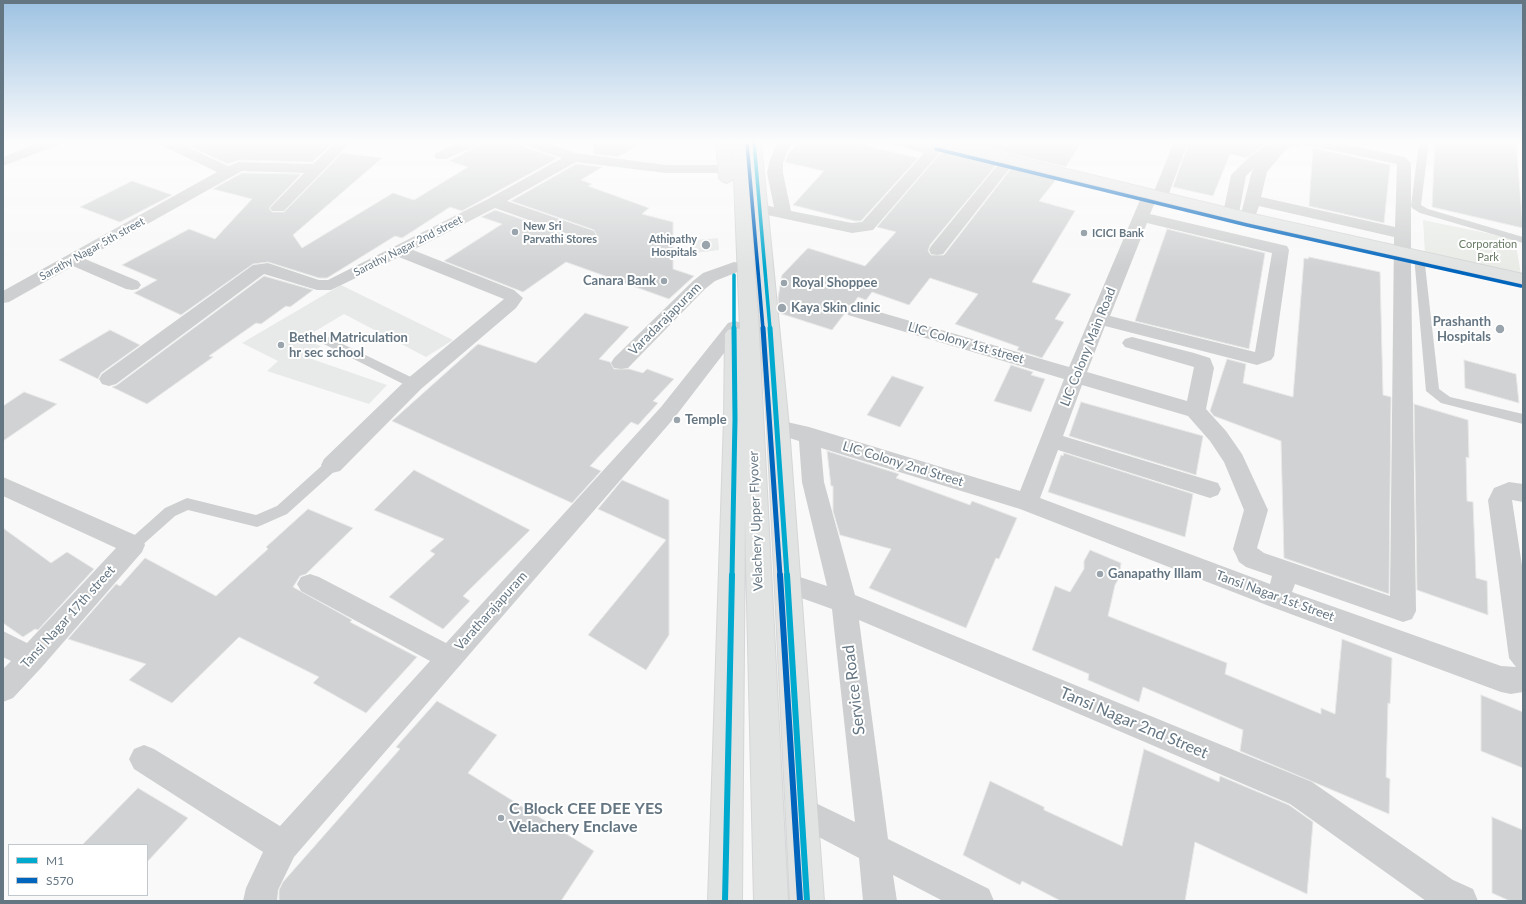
<!DOCTYPE html>
<html>
<head>
<meta charset="utf-8">
<style>
  body { margin:0 }
  #map { position:relative; width:1526px; height:904px; overflow:hidden; background:#f9f9f9; font-family:Lato,sans-serif }
  canvas { display:block }
  .frame { position:absolute; inset:0; border:4px solid #657683; pointer-events:none }
  .legend { position:absolute; left:8px; top:844px; width:140px; height:52px; box-sizing:border-box; background:#fff; border:1px solid #c1c8cd; margin:0; padding:5px 7px; list-style:none; font-size:12px; color:#657683 }
  .legend li { display:flex; align-items:center; gap:8px; height:20px }
  .legend b { width:20px; border:1px solid #c1c8cd }
</style>
</head>
<body>
<div id="map">
<canvas width="1526" height="904"></canvas>
<div class="frame"></div>
<ul class="legend">
<li><b style="height:5px;background:#00a9ce"></b>M1</li>
<li><b style="height:5px;background:#0065bd"></b>S570</li>
</ul>
</div>
<script>
const g = document.querySelector('canvas').getContext('2d');
g.lineJoin = 'round';
function fill(path, color) { g.fillStyle = color; g.fill(path, 'evenodd'); }
const toPath = rows => new Path2D(rows.map(r => 'M' + r).join(''));
function strokePath(path, color, width, dash) { g.strokeStyle = color; g.lineWidth = width; g.lineCap = dash ? 'butt' : 'round'; g.setLineDash(dash || []); g.stroke(path); }
function write(font, color, halo, rows, align = 'center') {
  g.font = font + ' Lato,sans-serif'; g.lineWidth = 4; g.setLineDash([]); g.textBaseline = 'middle'; g.strokeStyle = halo; g.fillStyle = color; for (const [text, x, y, turn = 0] of rows) {
    g.save(); g.translate(x, y); g.rotate((+turn || 0) * Math.PI / 180); g.textAlign = isNaN(turn) ? turn : align; if (halo) g.strokeText(text, 0, 0); g.fillText(text, 0, 0); g.restore();
  }
}
fill(toPath([
  [718,238,719,250,695,253,694,240],
  [341,285,453,340,426,357,344,314,302,339,321,346,306,357,387,385,369,404,267,371,278,361,242,343]
]), '#e8e9e9');
fill(toPath([
  [1423,220,1515,239,1521,275,1425,253]
]), '#e8ebe6');
const building = toPath([
  [180,142,334,142,312,162,239,160,228,164,180,142],
  [481,142,509,142,558,158,462,211,450,207,402,238,395,236,327,278,319,278,268,262,253,264,181,315,134,293,157,280,122,265,189,229,215,239,252,199,213,189,242,173,301,174,269,208,272,212,284,212,342,153,382,158,293,235,302,248,393,193,414,200,468,167,449,161,478,146,481,142],
  [593,142,643,142,618,157,594,154,593,142],
  [800,142,849,142,918,158,861,221,855,221,793,205,824,171,785,162,788,154,800,142],
  [961,142,1081,142,1066,167,961,142],
  [1189,142,1275,142,1273,144,1264,145,1246,158,1230,154,1213,196,1173,187,1189,142],
  [1435,142,1516,142,1523,228,1432,207,1435,142],
  [1313,148,1390,165,1384,223,1309,206,1313,148],
  [944,149,998,163,930,245,928,251,931,255,944,255,1013,166,1058,177,1039,201,1075,211,1032,282,1071,294,1055,319,1064,322,1042,358,1017,350,1019,347,955,324,978,294,930,278,909,305,872,292,866,300,858,297,853,304,847,306,845,313,832,330,779,313,778,298,782,275,808,248,865,266,896,232,877,227,944,149],
  [576,164,602,167,581,180,592,184,588,186,649,208,642,214,673,222,673,269,694,276,669,299,566,262,523,292,444,261,502,224,481,217,495,210,582,240,594,240,597,236,594,230,511,201,576,164],
  [132,181,172,195,120,222,80,207,132,181],
  [1167,229,1265,253,1249,349,1135,321,1167,229],
  [1309,257,1380,272,1383,395,1391,397,1389,594,1284,558,1281,441,1214,416,1210,411,1227,359,1246,364,1243,383,1293,397,1304,258,1308,259,1309,257],
  [264,276,313,290,290,307,286,306,261,324,256,323,209,356,213,357,147,404,112,387,117,385,264,276],
  [585,313,629,327,599,359,610,362,614,369,629,369,643,373,647,369,674,379,653,401,658,403,638,425,631,422,590,466,601,471,572,503,392,421,478,344,536,363,585,313],
  [110,330,140,345,101,373,98,379,59,360,110,330],
  [1464,360,1516,374,1519,403,1465,388,1464,360],
  [1011,365,1033,372,1031,375,1045,379,1031,412,994,401,1011,365],
  [892,376,924,387,900,427,867,415,892,376],
  [24,392,57,404,3,441,3,406,24,392],
  [1081,402,1203,436,1196,475,1069,436,1081,402],
  [1414,404,1468,420,1469,458,1466,457,1467,501,1473,502,1476,578,1487,581,1488,615,1417,590,1414,404],
  [827,451,899,474,896,478,970,505,972,501,1017,518,999,559,996,558,966,628,869,588,891,549,840,535,833,511,833,486,831,486,827,451],
  [1064,453,1193,494,1185,537,1048,492,1061,455,1063,456,1064,453],
  [414,470,530,530,463,596,470,601,443,629,389,597,435,554,430,551,444,539,374,510,414,470],
  [622,480,669,500,669,635,646,670,588,635,666,540,598,509,622,480],
  [308,509,353,528,306,574,300,576,293,587,352,620,350,622,417,657,366,713,313,683,319,677,239,637,172,703,129,680,146,664,68,639,116,584,120,586,145,558,216,596,268,549,266,547,308,509],
  [3,528,51,563,67,552,94,569,38,630,35,629,23,637,3,623,3,528],
  [1090,550,1121,563,1119,578,1115,585,1108,616,1227,663,1225,674,1321,714,1321,708,1335,714,1342,639,1392,658,1390,704,1388,703,1386,777,1390,779,1389,814,1240,751,1243,730,1143,687,1139,702,1088,680,1089,674,1032,650,1055,586,1070,592,1084,569,1084,561,1090,550],
  [1481,695,1523,712,1523,768,1481,751,1481,695],
  [437,701,497,735,468,773,594,851,561,901,279,901,279,890,283,882,400,749,396,747,437,701],
  [1144,749,1219,782,1220,776,1289,805,1313,822,1307,894,1195,842,1185,901,1061,901,1022,881,1020,885,963,855,990,781,1044,807,1044,810,1122,846,1144,749],
  [138,788,188,818,147,862,147,845,82,845,138,788],
  [1492,817,1523,830,1523,901,1510,901,1492,893,1492,817]
]);
fill(building, '#d0d2d3');
strokePath(building, '#e8e8e8', 1);
const secondary = toPath([
  [931,142,955,142,1249,213,1523,274,1523,284,1249,223,933,145,931,142]
]);
const primary = toPath([
  [716,142,730,142,733,164,732,142,746,142,758,315,788,901,754,901,745,517,742,901,708,901,724,419,725,334,728,330,735,328,740,329,734,179,727,183,722,181,719,178,716,142],
  [747,142,761,142,789,427,824,901,790,901,767,427,747,142]
]);
strokePath(secondary, '#d5d6d7', 2);
strokePath(primary, '#d5d6d7', 2);
fill(toPath([
  [1419,142,1429,142,1421,205,1428,209,1523,237,1523,243,1420,213,1412,208,1411,206,1419,142],
  [1419,253,1424,256,1439,389,1450,397,1523,414,1523,424,1441,403,1426,391,1414,256,1419,253],
  [322,334,419,381,420,384,419,387,414,388,409,387,318,341,316,338,322,334],
  [332,460,337,461,339,465,337,469,287,514,262,525,257,527,188,510,175,516,138,549,133,551,128,549,125,545,128,541,165,508,187,498,256,515,277,506,327,461,332,460]
]), '#cecfd0');
fill(toPath([
  [40,142,60,142,58,145,3,166,3,157,40,142],
  [159,142,177,142,228,166,239,162,313,164,336,142,351,142,284,211,272,211,270,208,304,173,242,171,85,259,138,281,141,285,138,289,132,290,126,289,73,266,9,302,3,303,3,291,217,172,161,145,159,142],
  [460,142,479,142,477,145,446,159,436,159,434,156,436,153,460,142],
  [522,142,543,142,576,153,666,165,726,165,731,166,733,169,731,172,726,173,666,173,576,162,507,201,594,231,596,235,594,239,588,240,582,239,495,208,413,250,514,290,523,298,516,308,421,389,340,471,332,473,324,471,321,465,324,459,407,379,504,299,399,257,331,290,317,290,264,274,116,384,109,386,102,384,99,379,102,374,253,265,268,263,319,280,328,280,488,199,562,158,524,145,522,142],
  [777,142,793,142,789,147,783,163,783,173,791,211,852,223,862,222,924,153,895,145,893,142,916,142,931,146,934,142,948,143,873,230,852,233,753,212,751,209,753,206,759,204,774,207,767,173,769,163,777,142],
  [1174,142,1188,142,1168,196,1166,199,1156,200,1150,214,1287,246,1289,250,1274,356,1271,360,1257,365,1105,326,1087,372,1187,401,1194,367,1125,347,1122,343,1125,339,1132,337,1194,353,1210,358,1214,368,1206,409,1226,431,1242,454,1268,510,1257,548,1264,553,1390,596,1394,237,1259,206,1255,217,1249,219,1243,217,1241,214,1252,171,1255,167,1246,176,1239,213,1237,216,1231,218,1225,216,1223,213,1231,175,1249,157,1265,146,1274,146,1277,142,1303,142,1301,145,1287,148,1267,172,1261,197,1395,227,1397,164,1312,146,1307,145,1305,142,1333,142,1405,157,1411,163,1411,268,1416,611,1412,619,1403,622,1295,584,1292,592,1501,666,1516,667,1509,658,1488,500,1494,488,1509,482,1523,484,1523,502,1512,500,1523,572,1523,692,1511,694,1501,692,1269,606,1020,509,821,448,824,482,855,595,1312,782,1453,880,1473,889,1478,901,1426,901,1290,804,859,620,888,839,989,889,994,901,943,901,893,875,897,901,863,901,859,858,790,822,786,811,790,800,801,796,855,822,832,609,779,590,775,583,779,576,788,573,827,586,802,482,799,441,770,432,767,427,770,422,778,420,809,427,1020,491,1064,379,848,315,846,311,848,307,855,305,862,307,1069,367,1143,193,1146,190,1155,189,1174,142],
  [1147,223,1272,253,1255,352,1110,316,1147,223],
  [1082,385,1188,416,1210,441,1224,462,1244,510,1233,549,1236,555,1239,562,1246,567,1272,576,1270,584,1040,498,1058,450,1210,498,1218,495,1221,489,1218,483,1063,436,1082,385],
  [1010,155,1015,156,1017,159,943,254,937,255,931,254,929,250,931,246,1005,156,1010,155],
  [734,262,740,263,743,267,740,271,715,281,705,289,628,368,621,369,614,368,611,363,614,358,693,281,703,273,734,262],
  [735,321,742,323,744,327,675,417,294,857,278,890,277,901,243,901,246,888,263,852,134,769,129,759,134,749,144,745,154,749,280,826,430,661,301,591,297,584,301,577,310,574,319,577,446,643,661,407,728,323,735,321],
  [3,477,142,538,145,545,142,552,41,668,13,698,3,702,3,669,11,661,3,657,3,631,27,643,116,548,3,496,3,477]
]), '#cecfd0');
fill(secondary, '#e1e2e2');
fill(primary, '#e1e2e2');
strokePath(toPath([
  [754,142,770,329],
  [734,275,734,329]
]), '#00a9ce', 3.5);
strokePath(toPath([
  [770,328,787,576],
  [732,576,735,419,734,328]
]), '#00a9ce', 5);
strokePath(toPath([
  [787,575,807,901],
  [725,901,732,575]
]), '#00a9ce', 6);
strokePath(toPath([
  [747,143,763,329],
  [936,149,1247,225,1521,286]
]), '#0065bd', 3.5);
strokePath(toPath([
  [763,328,780,576]
]), '#0065bd', 5);
strokePath(toPath([
  [780,575,800,901]
]), '#0065bd', 6);
const sky = g.createLinearGradient(0, 0, 0, 268);
sky.addColorStop(0, '#9dc2e2');
sky.addColorStop(0.53, '#fcfcfc');
sky.addColorStop(1, '#fcfcfc00');
g.fillStyle = sky;
g.fillRect(0, 0, 1526, 268);
for (const [x, y, r, color] of [
  [515,232,4,"#99a4ac"],
  [1084,233,4,"#99a4ac"],
  [706,245,5,"#99a4ac"],
  [664,281,4,"#99a4ac"],
  [784,283,4,"#99a4ac"],
  [782,308,5,"#99a4ac"],
  [1500,329,5,"#99a4ac"],
  [281,345,4,"#99a4ac"],
  [677,420,4,"#99a4ac"],
  [1100,574,4,"#99a4ac"],
  [501,818,4,"#99a4ac"]
]) { const dot = new Path2D(); dot.arc(x, y, r, 0, 2 * Math.PI); g.fillStyle = color; g.fill(dot); strokePath(dot, '#fff', 1.5); }
write('bold 11px', '#657683', '#fff', [
  ["New Sri",523,226],
  ["Parvathi Stores",523,239],
  ["ICICI Bank",1092,233],
  ["Athipathy",697,239,"right"],
  ["Hospitals",697,252,"right"]
], 'left');
write('11px', '#687a64', '#fff', [
  ["Corporation",1488,244],
  ["Park",1488,257]
]);
write('11px', '#657683', '#fff', [
  ["Sarathy Nagar 2nd street",408,246,-27],
  ["Sarathy Nagar 5th street",92,249,-29]
]);
write('bold 13px', '#657683', '#fff', [
  ["Canara Bank",656,281,"right"],
  ["Royal Shoppee",792,283],
  ["Kaya Skin clinic",791,308],
  ["Prashanth",1491,322,"right"],
  ["Hospitals",1491,337,"right"],
  ["Bethel Matriculation",289,338],
  ["hr sec school",289,353],
  ["Temple",685,420],
  ["Ganapathy Illam",1108,574]
], 'left');
write('13px', '#657683', '#fff', [
  ["Varadarajapuram",665,319,-45],
  ["LIC Colony 1st street",966,343,16],
  ["LIC Colony Main Road",1088,347,-68],
  ["LIC Colony 2nd Street",903,464,17],
  ["Velachery Upper Flyover",756,521,-92],
  ["Tansi Nagar 1st Street",1275,596,20],
  ["Varatharajapuram",491,611,-48],
  ["Tansi Nagar 17th street",68,617,-48]
]);
write('16px', '#657683', '#fff', [
  ["Service Road",854,690,-97],
  ["Tansi Nagar 2nd Street",1134,723,23]
]);
write('bold 16px', '#657683', '#fff', [
  ["C Block CEE DEE YES",509,809],
  ["Velachery Enclave",509,827]
], 'left');
</script>
</body>
</html>
